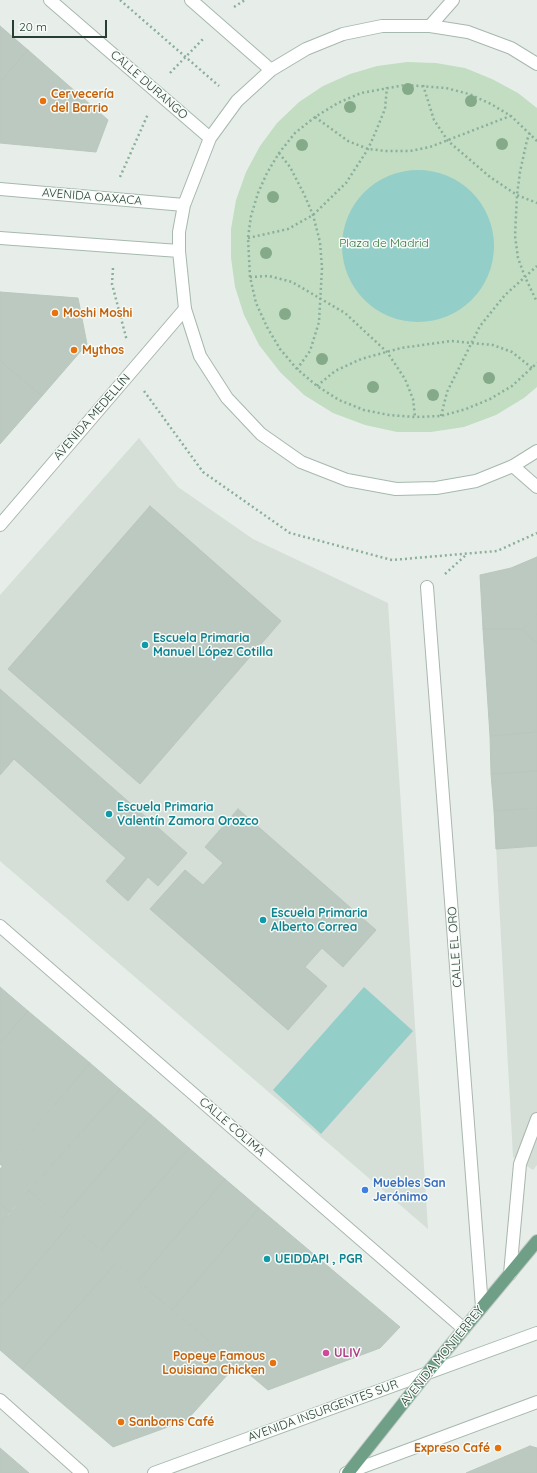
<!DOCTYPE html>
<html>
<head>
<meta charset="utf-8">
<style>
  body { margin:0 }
  #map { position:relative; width:537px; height:1473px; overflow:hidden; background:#e7eee9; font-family:Quicksand,sans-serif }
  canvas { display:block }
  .scale { position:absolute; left:12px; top:20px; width:95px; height:18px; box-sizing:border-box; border:2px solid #263f32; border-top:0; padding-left:5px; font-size:12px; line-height:14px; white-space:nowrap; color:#263f32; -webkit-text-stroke:3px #f7fbf8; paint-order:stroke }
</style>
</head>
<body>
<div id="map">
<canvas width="537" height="1473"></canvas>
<div class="scale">20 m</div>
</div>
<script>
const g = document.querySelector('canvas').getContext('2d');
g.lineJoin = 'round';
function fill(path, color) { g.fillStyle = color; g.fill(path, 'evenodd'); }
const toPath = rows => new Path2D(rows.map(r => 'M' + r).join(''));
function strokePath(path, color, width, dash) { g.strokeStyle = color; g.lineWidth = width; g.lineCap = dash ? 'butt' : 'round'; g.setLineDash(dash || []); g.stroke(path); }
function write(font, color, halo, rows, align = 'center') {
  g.font = font + ' Quicksand,sans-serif'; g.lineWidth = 3; g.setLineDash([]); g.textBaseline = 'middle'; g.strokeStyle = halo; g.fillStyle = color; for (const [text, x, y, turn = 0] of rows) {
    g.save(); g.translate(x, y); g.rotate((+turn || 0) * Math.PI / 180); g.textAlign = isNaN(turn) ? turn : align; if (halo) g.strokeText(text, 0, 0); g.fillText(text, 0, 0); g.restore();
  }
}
fill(toPath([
  [139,438,178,487,253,539,388,603,428,1229,0,861,0,595],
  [537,557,537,1165,533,1170,513,1157,490,736,480,575,511,568]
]), '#d5ded7');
fill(toPath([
  [407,62,436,63,465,68,492,79,518,93,537,108,537,387,524,398,496,415,464,427,431,432,397,432,365,425,333,413,304,395,280,372,259,345,244,315,235,287,231,258,231,229,236,200,246,172,260,146,277,123,299,102,323,86,350,74,377,66]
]), '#c2ddc2');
fill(toPath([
  '342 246a76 76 0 1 1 152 0a76 76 0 1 1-152 0Z',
  [364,987,413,1031,321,1134,273,1090]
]), '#94cec8');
const building = toPath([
  [0,26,28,50,0,82,0,26],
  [28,50,108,120,96,152,0,143,0,82,28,50],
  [0,292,78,298,87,344,42,396,0,361,0,292],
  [0,361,42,396,0,444,0,361],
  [150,506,281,621,140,784,8,669,150,506],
  [537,557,537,614,522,629,483,629,480,575,511,568,537,557],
  [537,614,537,643,522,629,537,614],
  [483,629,522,629,537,643,537,732,490,736,483,629],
  [0,689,187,853,158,886,148,877,128,901,106,881,126,858,14,759,0,775,0,689],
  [537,732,537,771,491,774,490,736,537,732],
  [537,771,537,808,494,811,491,774,537,771],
  [537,808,537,846,496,849,494,811,537,808],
  [238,809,376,930,343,967,322,948,305,967,327,986,288,1030,150,909,185,870,203,885,223,863,205,847,238,809],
  [0,987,28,1011,0,1043,0,987],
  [28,1011,90,1063,2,1166,0,1164,0,1043,28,1011],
  [90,1063,120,1089,10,1212,0,1204,0,1169,90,1063],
  [120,1089,151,1115,62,1218,29,1191,120,1089],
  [151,1115,189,1148,101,1250,62,1218,151,1115],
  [189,1148,225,1179,138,1281,101,1250,189,1148],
  [225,1179,259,1208,172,1310,138,1281,225,1179],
  [29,1191,70,1224,0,1307,0,1225,29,1191],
  [0,1204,10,1212,0,1225,0,1204],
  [259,1208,400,1327,380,1348,268,1390,172,1310,259,1208],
  [70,1224,116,1263,22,1369,0,1350,0,1307,70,1224],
  [116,1263,237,1364,187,1420,113,1447,22,1369,116,1263],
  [530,1446,537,1448,537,1473,466,1473,530,1446],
  [0,1448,29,1473,0,1473,0,1448]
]);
fill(building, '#bcc9c1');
strokePath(building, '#b9c7be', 1);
const service = toPath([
  [510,1274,520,1164,537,1119]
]);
const minor = toPath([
  [430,26,453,0],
  [513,466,537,487],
  [0,525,185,309],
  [427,587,482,1307],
  [0,926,464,1329],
  [0,1400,82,1473]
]);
const secondary = toPath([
  [50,0,210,138],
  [191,0,271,70],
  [537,64,511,48,468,32,430,26,382,26,343,34,306,49,271,70,237,101,210,138,184,205,179,232,179,251,185,309,200,356,227,398,261,434,301,462,347,480,396,489,436,488,476,481,513,466,537,451],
  [0,189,184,205],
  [0,238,179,251],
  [154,1473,537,1333],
  [346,1473,537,1402]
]);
const primary = toPath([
  [348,1473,428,1372,537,1241]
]);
strokePath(service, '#a9b6ae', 14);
strokePath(minor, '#a9b6ae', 14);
strokePath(secondary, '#a6b9ae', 14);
strokePath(primary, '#c2c9c6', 14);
strokePath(toPath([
  [120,0,219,86],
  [234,7,245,0],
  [170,73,203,39],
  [423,85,434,120,448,141,490,177,517,195,537,203],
  [315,117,348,141,368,149,386,151,410,151,430,147,510,116],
  [530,133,527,140,520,172,517,195,515,236,518,258,525,277,537,302],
  [537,141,511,116,491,104,469,94,446,88,405,85,361,93,338,103,315,117,295,133,279,153,267,173,258,193,251,216,248,238,250,277,256,303,267,327,280,349,297,369,317,386,339,400,364,410,389,415,415,417,441,416,466,409,490,399,512,386,537,363],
  [279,153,290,167,304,194,313,215,320,242,322,268,319,322,310,351,297,369],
  [120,177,148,114],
  [248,238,288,229,313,215,346,183,368,149,376,131,385,109,387,87],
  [113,268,112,284,127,341],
  [250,277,269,276,292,282,345,313,387,352,405,379,413,399,415,417],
  [317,386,335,371,361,359,401,348,451,341,493,345,512,352,532,368],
  [144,391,203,472,290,533,392,560,497,551,537,533],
  [441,416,447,392,480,326,505,295,537,266],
  [445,574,467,554]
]), '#8aaf9a', 2.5, [2, 3]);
strokePath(service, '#fff', 12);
strokePath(minor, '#fff', 12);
strokePath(secondary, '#fff', 12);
strokePath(primary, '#6fa087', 12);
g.fillStyle = '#85aa8a';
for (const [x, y] of [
  [408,89],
  [471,101],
  [350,107],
  [502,144],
  [302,145],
  [273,197],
  [266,253],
  [285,314],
  [322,359],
  [489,378],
  [373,387],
  [433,395]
]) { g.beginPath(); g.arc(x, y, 6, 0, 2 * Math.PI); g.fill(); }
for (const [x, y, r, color] of [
  [43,101,4,"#e8710a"],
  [55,313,4,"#e8710a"],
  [74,350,4,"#e8710a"],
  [145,645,4,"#0f9aa8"],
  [109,814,4,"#0f9aa8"],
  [263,920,4,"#0f9aa8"],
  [365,1190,4,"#3f7fe0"],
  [267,1259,4,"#0f9aa8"],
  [326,1353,4,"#d1479c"],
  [273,1363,4,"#e8710a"],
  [121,1422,4,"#e8710a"],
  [498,1448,4,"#e8710a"]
]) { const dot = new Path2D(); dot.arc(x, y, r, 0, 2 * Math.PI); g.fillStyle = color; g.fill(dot); strokePath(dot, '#f7fbf8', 1.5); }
write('12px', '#263f32', '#f7fbf8', [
  ["CALLE DURANGO",149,85,41],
  ["AVENIDA OAXACA",92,197,5],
  ["AVENIDA MEDELLÍN",92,417,-49],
  ["CALLE EL ORO",455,947,-94],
  ["CALLE COLIMA",232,1127,41],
  ["AVENIDA MONTERREY",442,1356,-51],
  ["AVENIDA INSURGENTES SUR",323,1411,-20]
]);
write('bold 12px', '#c56008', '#f7fbf8', [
  ["Cervecería",51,94],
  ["del Barrio",51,108],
  ["Moshi Moshi",63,313],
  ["Mythos",82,350],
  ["Popeye Famous",265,1356,"right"],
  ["Louisiana Chicken",265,1370,"right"],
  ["Sanborns Café",129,1422],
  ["Expreso Café",490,1448,"right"]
], 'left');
write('12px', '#34733c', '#f7fbf8', [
  ["Plaza de Madrid",384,243]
]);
write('bold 12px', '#0d838f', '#f7fbf8', [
  ["Escuela Primaria",153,638],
  ["Manuel López Cotilla",153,652],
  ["Escuela Primaria",117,807],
  ["Valentín Zamora Orozco",117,821],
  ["Escuela Primaria",271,913],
  ["Alberto Correa",271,927],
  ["UEIDDAPI , PGR",275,1259]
], 'left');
write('bold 12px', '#366cbe', '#f7fbf8', [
  ["Muebles San",373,1183],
  ["Jerónimo",373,1197]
], 'left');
write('bold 12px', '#b23c85', '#f7fbf8', [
  ["ULIV",334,1353]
], 'left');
</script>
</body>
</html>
